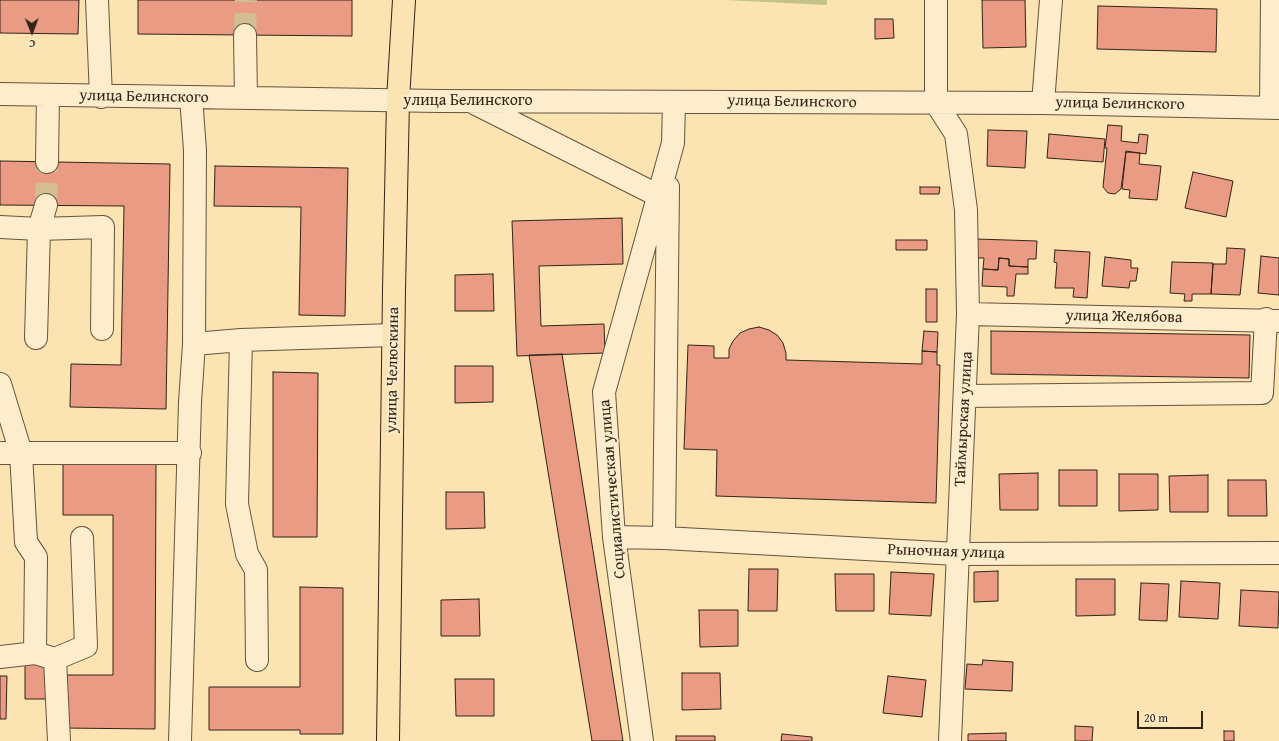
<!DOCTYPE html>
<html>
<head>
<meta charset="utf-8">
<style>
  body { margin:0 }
  #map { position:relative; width:1279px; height:741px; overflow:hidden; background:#fce3b2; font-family:"Gentium Book Plus",serif }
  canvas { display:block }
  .north { position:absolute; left:12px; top:12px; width:40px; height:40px; -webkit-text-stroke:3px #fdedcd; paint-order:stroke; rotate:179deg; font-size:11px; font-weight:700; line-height:16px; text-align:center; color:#322417 }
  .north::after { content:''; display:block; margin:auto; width:14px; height:18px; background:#322417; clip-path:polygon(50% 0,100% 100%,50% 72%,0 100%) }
  .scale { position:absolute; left:1137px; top:711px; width:66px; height:18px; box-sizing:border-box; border:2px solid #322417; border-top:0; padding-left:5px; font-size:12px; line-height:14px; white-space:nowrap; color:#322417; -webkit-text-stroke:3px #fdedcd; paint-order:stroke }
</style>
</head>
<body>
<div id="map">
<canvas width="1279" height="741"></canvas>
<div class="north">С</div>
<div class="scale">20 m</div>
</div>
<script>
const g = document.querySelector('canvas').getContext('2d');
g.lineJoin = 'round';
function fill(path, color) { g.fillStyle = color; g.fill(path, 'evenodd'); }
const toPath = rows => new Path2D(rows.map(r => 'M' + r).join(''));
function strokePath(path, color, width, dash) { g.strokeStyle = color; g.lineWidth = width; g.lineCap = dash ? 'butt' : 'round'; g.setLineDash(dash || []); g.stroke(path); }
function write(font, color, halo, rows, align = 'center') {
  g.font = font + ' "Gentium Book Plus",serif'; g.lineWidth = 4; g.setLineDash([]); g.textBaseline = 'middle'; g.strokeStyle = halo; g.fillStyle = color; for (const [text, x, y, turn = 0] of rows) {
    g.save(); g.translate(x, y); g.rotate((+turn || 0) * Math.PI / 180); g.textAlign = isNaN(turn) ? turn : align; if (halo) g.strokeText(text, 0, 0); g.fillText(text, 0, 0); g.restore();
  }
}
fill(toPath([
  [726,0,827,0,827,5]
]), '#c3c389');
const building = toPath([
  [0,0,79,0,78,34,0,33,0,0],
  [138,0,352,0,352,36,138,34,138,0],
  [982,0,1025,0,1026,47,983,48,982,0],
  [1098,6,1217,9,1216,52,1097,49,1098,6],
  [875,19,893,19,894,38,875,39,875,19],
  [1108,125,1122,126,1121,141,1138,143,1139,134,1148,135,1146,154,1126,151,1121,189,1115,194,1108,193,1103,187,1107,148,1105,148,1108,125],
  [988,130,1027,131,1025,168,987,166,988,130],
  [1049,134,1105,139,1103,162,1047,158,1049,134],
  [1126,152,1140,153,1139,164,1161,166,1157,200,1129,198,1130,190,1122,189,1126,152],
  [0,161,170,164,166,409,70,407,71,364,121,365,124,206,0,205,0,161],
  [215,166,348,168,345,316,299,315,301,207,214,206,215,166],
  [1193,172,1233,181,1226,217,1185,208,1193,172],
  [920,187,940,187,939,194,920,194,920,187],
  [622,218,623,264,539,266,541,326,604,324,605,353,517,356,512,221,622,218],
  [976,239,1037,241,1036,259,1028,259,1028,267,1009,266,1009,259,999,258,998,270,983,269,984,258,975,258,976,239],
  [896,240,927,240,927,250,896,250,896,240],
  [1227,248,1245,249,1240,295,1211,294,1213,264,1226,264,1227,248],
  [1055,250,1090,252,1087,298,1073,297,1074,288,1055,288,1057,263,1054,262,1055,250],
  [1261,256,1279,258,1279,295,1258,293,1261,256],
  [1105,257,1131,260,1131,268,1138,268,1136,281,1130,281,1129,288,1102,286,1105,257],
  [999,258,1009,259,1009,266,1028,267,1028,274,1016,274,1014,296,1007,296,1007,287,982,286,983,269,998,270,999,258],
  [1172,262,1213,263,1211,294,1192,294,1192,301,1184,301,1185,294,1170,293,1172,262],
  [493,274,494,311,455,311,455,275,493,274],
  [926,289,937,289,937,322,926,322,926,289],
  [759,327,769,330,777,335,783,343,786,353,786,360,922,364,922,351,937,352,937,365,940,365,936,503,716,496,717,450,684,449,688,345,714,346,714,358,729,358,729,349,733,341,740,333,749,329,759,327],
  [924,331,938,332,937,352,922,351,924,331],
  [991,331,1250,335,1249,378,991,374,991,331],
  [562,354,623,741,592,741,529,355,562,354],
  [455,366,493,366,493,402,455,403,455,366],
  [273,372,318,373,317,537,273,537,273,372],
  [63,461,156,461,155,729,62,728,62,675,113,675,113,515,63,515,63,461],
  [1059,470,1097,470,1097,506,1059,506,1059,470],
  [1038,473,1038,510,1000,510,999,474,1038,473],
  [1119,474,1158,474,1158,510,1119,511,1119,474],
  [1208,475,1208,512,1170,512,1169,476,1208,475],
  [1228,480,1266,480,1267,516,1228,516,1228,480],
  [446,492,484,492,485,528,446,529,446,492],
  [749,569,778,569,777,611,748,611,749,569],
  [998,571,998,601,974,602,974,572,998,571],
  [891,572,934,574,931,616,889,614,891,572],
  [835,574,874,574,874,611,836,611,835,574],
  [1076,579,1115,579,1115,615,1076,616,1076,579],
  [1181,581,1220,583,1218,619,1179,617,1181,581],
  [1141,583,1169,584,1167,621,1139,620,1141,583],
  [300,587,343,588,343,734,300,734,300,730,209,730,209,687,300,687,300,587],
  [1241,590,1279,592,1278,628,1239,626,1241,590],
  [479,599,480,636,441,636,441,600,479,599],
  [699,610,738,610,738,646,700,647,699,610],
  [983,660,1013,662,1012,691,965,689,967,664,982,665,983,660],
  [25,663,47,664,46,699,25,699,25,663],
  [682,673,720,673,721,709,682,710,682,673],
  [0,676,7,676,6,719,0,719,0,676],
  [888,676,926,680,922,717,883,713,888,676],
  [455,679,494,679,494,716,456,716,455,679],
  [1075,726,1093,727,1092,741,1075,741,1075,726],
  [1224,731,1234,731,1234,741,1224,741,1224,731],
  [1006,733,1006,741,968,741,968,734,1006,733],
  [782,734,812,737,812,741,781,741,782,734],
  [676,736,715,736,715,741,676,741,676,736]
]);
fill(building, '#ea9b84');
strokePath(building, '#322417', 1);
strokePath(toPath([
  [245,35,246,0],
  [46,205,47,162]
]), '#d4bd93', 22, [22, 11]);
const minor = toPath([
  [97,0,101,97],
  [245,35,246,98],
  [0,94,439,101,1043,103,1279,108],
  [474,103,657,195],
  [936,103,956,134,966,210,968,314,950,741],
  [936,103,936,0],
  [1043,103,1051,0],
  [1271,107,1272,0],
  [47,162,48,95],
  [46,205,39,229,103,227,102,329],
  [0,227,39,229,36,338],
  [968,314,1279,321],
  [241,340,237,504,247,554,256,570,257,660],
  [194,344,241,340,393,335],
  [0,384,21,453,26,542,36,557,35,653,55,659,59,741],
  [965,396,1262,393,1266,319],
  [0,453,190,453],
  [614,537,664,538,957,554,1279,553],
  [664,538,668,187],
  [0,657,35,653],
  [55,659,86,646,82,538],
  [180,741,190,402,194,344,195,150,191,97],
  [642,741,614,537,604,392,673,143,674,102]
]);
const major = toPath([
  [388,741,394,290,398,100,404,0]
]);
strokePath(minor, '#64543e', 24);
strokePath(major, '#322417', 24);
strokePath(minor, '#fdedcd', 22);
strokePath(major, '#fce3b2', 22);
write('16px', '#322417', '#fdedcd', [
  ["улица Белинского",144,97,1],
  ["улица Белинского",468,101],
  ["улица Белинского",792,102,1],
  ["улица Белинского",1120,104,1],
  ["улица Желябова",1124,317,1],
  ["улица Челюскина",393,370,-89],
  ["Таймырская улица",964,419,-87],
  ["Социалистическая улица",613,489,-95],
  ["Рыночная улица",946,552,2]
]);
</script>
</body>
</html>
